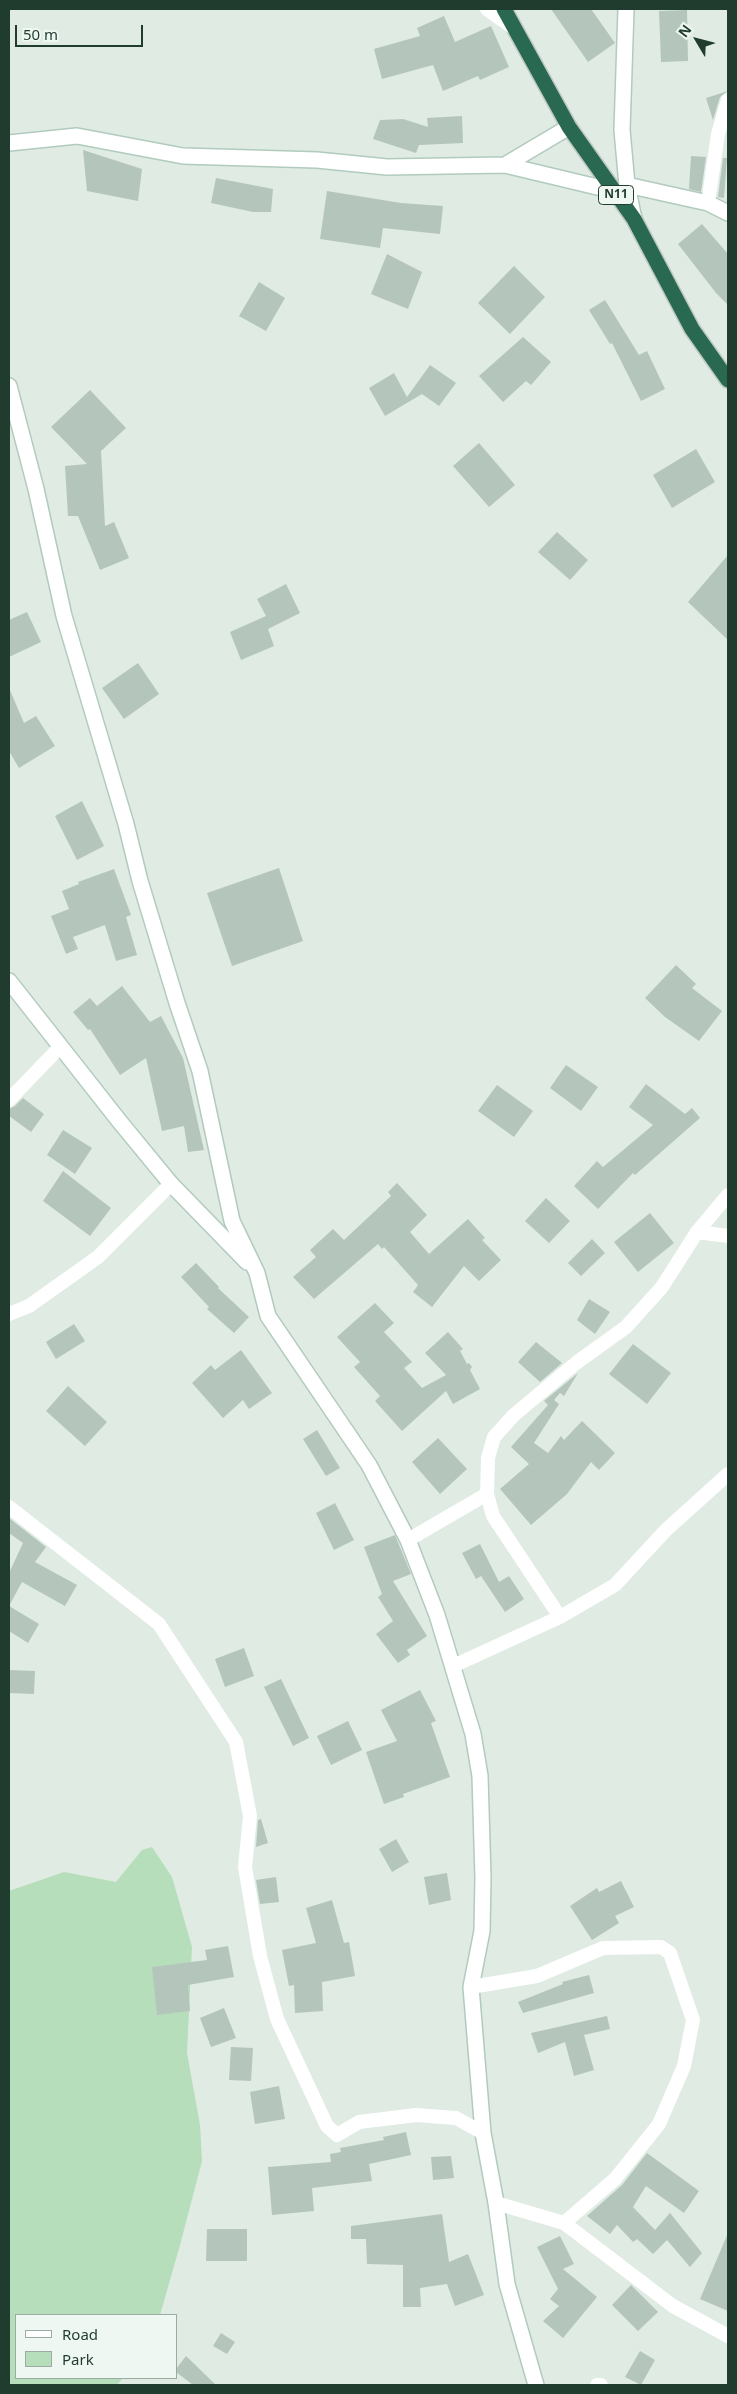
<!DOCTYPE html>
<html>
<head>
<meta charset="utf-8">
<style>
  body { margin:0 }
  #map { position:relative; width:737px; height:2394px; overflow:hidden; background:#dfebe3; font-family:"Noto Sans",sans-serif }
  canvas { display:block }
  .frame { position:absolute; inset:0; border:10px solid #1f3c2f; pointer-events:none }
  .legend { position:absolute; left:15px; top:2314px; width:162px; height:65px; box-sizing:border-box; background:#eff7f2; border:1px solid #9caca4; margin:0; padding:6px 9px; list-style:none; font-size:15px; color:#1f3c2f }
  .legend li { display:flex; align-items:center; gap:10px; height:25px }
  .legend b { width:25px; border:1px solid #9caca4 }
  .north { position:absolute; left:672px; top:15px; width:50px; height:50px; -webkit-text-stroke:4px #eff7f2; paint-order:stroke; rotate:307deg; font-size:14px; font-weight:700; line-height:20px; text-align:center; color:#1f3c2f }
  .north::after { content:''; display:block; margin:auto; width:18px; height:22px; background:#1f3c2f; clip-path:polygon(50% 0,100% 100%,50% 72%,0 100%) }
  .scale { position:absolute; left:15px; top:25px; width:128px; height:22px; box-sizing:border-box; border:2px solid #1f3c2f; border-top:0; padding-left:6px; font-size:15px; line-height:18px; white-space:nowrap; color:#1f3c2f; -webkit-text-stroke:4px #eff7f2; paint-order:stroke }
</style>
</head>
<body>
<div id="map">
<canvas width="737" height="2394"></canvas>
<div class="frame"></div>
<ul class="legend">
<li><b style="height:6px;background:#fff"></b>Road</li>
<li><b style="height:14px;background:#b6deba"></b>Park</li>
</ul>
<div class="north">N</div>
<div class="scale">50 m</div>
</div>
<script>
const g = document.querySelector('canvas').getContext('2d');
g.lineJoin = 'round';
function fill(path, color) { g.fillStyle = color; g.fill(path, 'evenodd'); }
const toPath = rows => new Path2D(rows.map(r => 'M' + r).join(''));
function strokePath(path, color, width, dash) { g.strokeStyle = color; g.lineWidth = width; g.lineCap = dash ? 'butt' : 'round'; g.setLineDash(dash || []); g.stroke(path); }
function write(font, color, halo, rows, align = 'center') {
  g.font = font + ' "Noto Sans",sans-serif'; g.lineWidth = 4.5; g.setLineDash([]); g.textBaseline = 'middle'; g.strokeStyle = halo; g.fillStyle = color; for (const [text, x, y, turn = 0] of rows) {
    g.save(); g.translate(x, y); g.rotate((+turn || 0) * Math.PI / 180); g.textAlign = isNaN(turn) ? turn : align; if (halo) g.strokeText(text, 0, 0); g.fillText(text, 0, 0); g.restore();
  }
}
fill(toPath([
  [152,1847,172,1877,192,1947,187,2053,200,2125,202,2161,180,2245,160,2315,16,2315,16,2378,123,2378,117,2385,9,2385,9,1891,64,1872,116,1882,142,1850]
]), '#b6deba');
fill(toPath([
  [551,9,591,9,615,43,588,62],
  [687,10,688,61,661,62,659,11],
  [444,16,455,42,491,26,509,67,480,80,478,76,443,91,433,65,382,79,374,49,420,36,417,28],
  [728,91,720,97,713,120,706,98],
  [462,116,463,143,419,145,416,153,373,139,380,120,403,119,428,127,427,118],
  [83,150,142,169,138,201,87,191],
  [691,156,706,157,701,192,689,189],
  [723,158,727,158,724,198,718,197],
  [216,178,273,189,271,212,253,212,211,203],
  [327,191,401,203,443,206,440,234,383,228,380,248,320,239],
  [702,224,728,254,728,305,716,293,678,244],
  [387,254,422,272,408,309,371,294],
  [514,266,545,297,510,334,478,303],
  [259,282,285,298,266,331,239,316],
  [605,300,639,355,647,351,665,389,641,401,612,343,610,344,589,310],
  [523,337,551,362,531,385,526,381,503,402,479,376],
  [430,365,456,383,439,406,422,394,385,416,369,388,394,373,407,397],
  [90,390,126,428,101,451,105,526,114,522,129,558,100,570,78,516,68,516,65,466,87,464,51,427],
  [479,443,515,485,489,507,453,466],
  [696,449,715,482,672,508,653,475],
  [557,532,588,560,570,580,538,552],
  [728,555,728,640,688,602],
  [286,584,300,613,268,629,274,646,241,660,230,632,266,616,257,599],
  [27,612,41,642,9,657,9,620],
  [138,663,159,694,124,719,102,688],
  [9,688,24,723,36,716,55,746,19,768,9,751],
  [82,801,104,846,77,860,55,816],
  [279,868,303,941,232,966,207,893],
  [114,869,131,915,126,917,137,955,116,961,105,925,73,937,78,949,66,954,51,916,69,909,62,891,79,884,78,882],
  [676,965,696,984,692,988,722,1011,699,1041,665,1017,645,998],
  [122,986,150,1022,161,1016,183,1058,204,1150,188,1152,184,1126,162,1131,146,1058,120,1075,90,1029,88,1030,73,1012,90,998,97,1006],
  [566,1065,598,1087,581,1111,550,1088],
  [646,1084,685,1114,692,1108,700,1118,635,1175,633,1173,598,1209,574,1186,597,1161,603,1167,653,1125,629,1107],
  [497,1085,533,1111,514,1137,478,1111],
  [23,1098,44,1114,31,1132,9,1116,9,1109,15,1106],
  [63,1130,92,1148,75,1174,47,1155],
  [63,1171,111,1208,90,1236,43,1201],
  [397,1183,427,1215,410,1232,429,1254,468,1219,485,1238,482,1240,501,1260,479,1281,464,1266,432,1307,413,1292,418,1285,384,1247,382,1249,378,1244,314,1299,293,1277,316,1257,310,1250,333,1229,344,1240,391,1196,388,1192],
  [546,1198,570,1221,549,1243,525,1221],
  [650,1213,674,1243,638,1272,614,1242],
  [592,1239,605,1253,581,1276,568,1263],
  [196,1263,219,1287,218,1288,249,1317,234,1333,207,1309,209,1307,181,1277],
  [589,1299,610,1312,595,1334,577,1320],
  [375,1303,394,1323,384,1332,412,1362,404,1368,422,1388,446,1375,425,1353,448,1332,463,1349,460,1351,467,1364,469,1363,472,1367,470,1370,480,1389,453,1404,446,1391,402,1431,375,1401,380,1396,354,1367,360,1362,337,1337],
  [74,1324,85,1341,56,1359,46,1342],
  [536,1342,562,1363,540,1382,518,1362],
  [633,1344,671,1373,647,1404,609,1374],
  [241,1350,272,1393,249,1409,243,1400,223,1418,192,1383,211,1365,215,1370],
  [578,1373,564,1396,560,1393,554,1400,559,1404,534,1443,548,1453,561,1436,564,1440,582,1421,615,1453,599,1470,591,1462,567,1494,531,1525,500,1489,529,1464,511,1447,548,1405,544,1401],
  [68,1386,107,1422,85,1446,46,1411],
  [317,1430,340,1468,326,1476,303,1439],
  [438,1438,467,1469,440,1494,412,1462],
  [335,1503,354,1540,334,1550,316,1513],
  [9,1518,46,1547,35,1562,77,1585,65,1606,22,1582,9,1606,9,1573,23,1543,9,1533],
  [395,1535,411,1574,393,1581,427,1636,407,1650,410,1655,398,1663,376,1634,393,1621,378,1597,382,1594,364,1547],
  [480,1544,499,1582,509,1576,524,1599,505,1612,481,1576,476,1579,462,1553],
  [9,1606,39,1624,28,1643,9,1631],
  [244,1648,254,1676,225,1687,215,1659],
  [9,1670,35,1671,34,1694,9,1693],
  [281,1679,309,1738,293,1746,264,1687],
  [420,1690,436,1721,431,1723,450,1777,403,1794,404,1797,384,1804,366,1752,397,1741,381,1710],
  [348,1721,362,1750,331,1765,317,1736],
  [261,1819,268,1843,256,1847,258,1820],
  [396,1839,409,1862,392,1872,379,1849],
  [447,1873,451,1900,429,1905,424,1877],
  [276,1877,279,1902,260,1904,256,1880],
  [621,1881,634,1907,615,1916,619,1923,592,1940,570,1906,597,1888,599,1892],
  [332,1900,344,1943,349,1942,355,1976,322,1982,323,2011,295,2013,294,1985,289,1986,282,1950,316,1943,306,1908],
  [228,1946,234,1977,188,1985,190,2011,157,2015,152,1967,207,1960,205,1950],
  [589,1975,594,1993,523,2013,518,2002,563,1984,562,1982],
  [224,2008,236,2038,211,2047,200,2018],
  [607,2016,610,2029,584,2035,594,2070,574,2076,565,2042,538,2053,531,2033],
  [231,2047,253,2048,251,2081,229,2080],
  [279,2086,285,2119,255,2124,250,2092],
  [406,2132,411,2155,369,2164,372,2181,312,2188,314,2211,272,2215,268,2167,331,2162,330,2154,341,2152,340,2148,384,2140,383,2137],
  [647,2153,699,2191,684,2213,646,2186,633,2207,655,2230,670,2213,702,2253,690,2267,667,2240,653,2254,637,2239,633,2242,617,2225,610,2234,587,2216,622,2185],
  [451,2156,454,2178,433,2180,431,2157],
  [442,2214,449,2262,468,2254,484,2295,455,2306,447,2284,420,2288,421,2307,403,2307,403,2265,367,2264,366,2239,351,2239,351,2226],
  [207,2229,247,2229,247,2261,206,2261],
  [728,2233,728,2311,700,2299],
  [560,2236,574,2264,563,2269,597,2297,563,2338,543,2321,559,2306,550,2299,558,2289,537,2247],
  [631,2285,658,2312,638,2331,612,2305],
  [221,2333,235,2342,227,2354,213,2346],
  [640,2351,655,2360,641,2385,625,2377],
  [186,2356,216,2385,193,2385,176,2372,176,2369]
]), '#b4c6bc');
const secondary = toPath([
  [626,9,622,130,627,185,634,219],
  [9,143,77,136,183,156,317,160,387,167,505,165,614,191],
  [505,165,569,127],
  [627,185,708,203,728,213],
  [9,386,36,489,64,616,126,824,140,881,177,1003,200,1071,232,1221,257,1273,268,1316,369,1465,408,1540,437,1615,473,1734,480,1776,483,1878,482,1931,471,1987,483,2133,496,2203,507,2284,536,2385],
  [9,981,120,1122,171,1184,247,1262]
]);
const highway = toPath([
  [504,9,569,127,634,219,692,329,728,380]
]);
strokePath(secondary, '#b1cbbe', 18);
strokePath(highway, '#c0c8c5', 18);
strokePath(toPath([
  [487,9,515,29],
  [708,203,718,134,728,100],
  [9,1100,60,1047],
  [697,1232,728,1236],
  [9,1314,29,1306,98,1257,171,1184],
  [9,1507,159,1624,236,1742,250,1816,245,1867,260,1956,277,2019,327,2126,337,2135,359,2122,416,2115,456,2118,483,2133],
  [408,1540,487,1494],
  [560,1617,493,1516,487,1494,488,1458,494,1437,514,1415,576,1363,626,1327,662,1287,697,1232,728,1195],
  [453,1666,560,1617,615,1585,666,1530,728,1474],
  [471,1987,537,1976,603,1948,661,1947,670,1953,693,2020,684,2066,659,2124,615,2179,564,2223],
  [496,2203,564,2223,673,2306,728,2336],
  [597,2385,601,2385]
]), '#fff', 14);
strokePath(secondary, '#fff', 15);
strokePath(highway, '#296952', 15);
for (const [x, y, w] of [
  [616,195,35]
]) { const box = new Path2D(); box.roundRect(x - w / 2, y - 9.5, w, 19, 4); g.fillStyle = '#eff7f2'; g.fill(box); strokePath(box, '#1f3c2f', 1); }
write('bold 12px', '#1f3c2f', null, [
  ["N11",616,195]
]);
</script>
</body>
</html>
